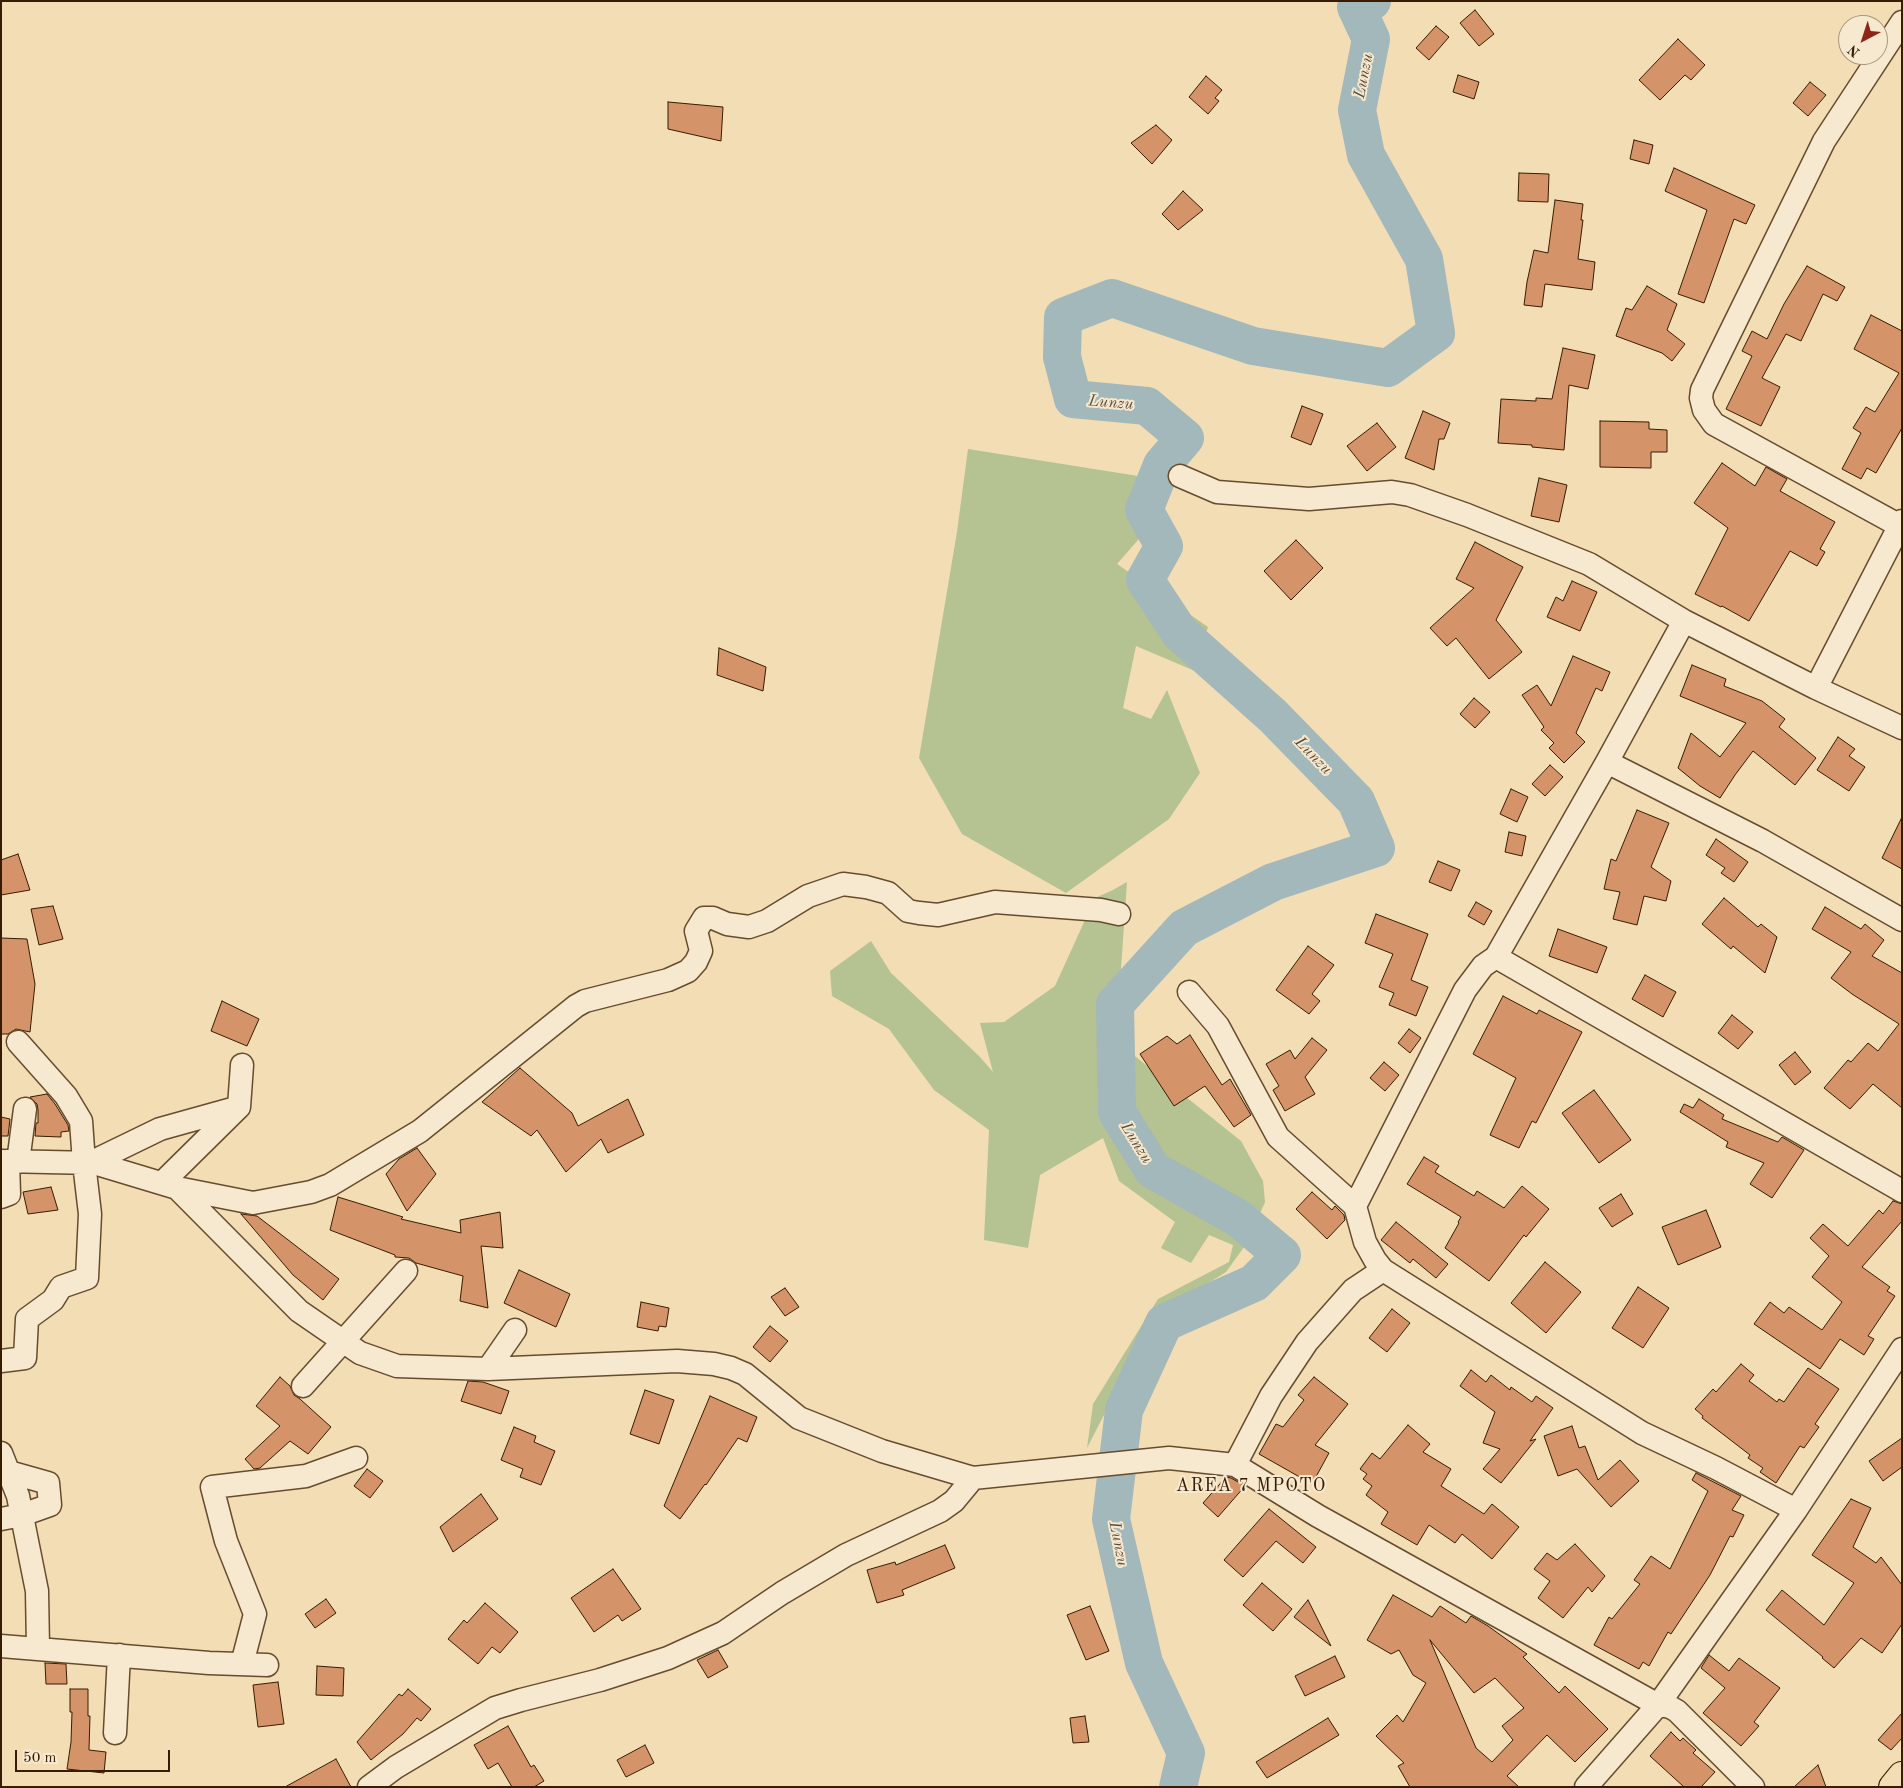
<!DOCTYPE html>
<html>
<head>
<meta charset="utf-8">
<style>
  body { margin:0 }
  #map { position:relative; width:1903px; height:1788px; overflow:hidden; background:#f3ddb5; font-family:"Old Standard TT",serif }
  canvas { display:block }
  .frame { position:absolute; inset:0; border:2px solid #371c00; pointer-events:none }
  .north { position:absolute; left:1838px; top:15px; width:50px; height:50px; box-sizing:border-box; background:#f7e9cf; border:1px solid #aa977c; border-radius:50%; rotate:220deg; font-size:14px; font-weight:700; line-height:20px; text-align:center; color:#371c00 }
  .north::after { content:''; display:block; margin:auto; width:18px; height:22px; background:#8f2418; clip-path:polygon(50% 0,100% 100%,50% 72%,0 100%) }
  .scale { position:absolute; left:15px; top:1750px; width:155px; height:22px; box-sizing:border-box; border:2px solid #371c00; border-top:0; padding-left:6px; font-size:15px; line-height:18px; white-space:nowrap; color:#371c00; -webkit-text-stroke:4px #f7e9cf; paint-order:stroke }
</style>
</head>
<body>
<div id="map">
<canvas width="1903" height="1788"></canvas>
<div class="frame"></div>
<div class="north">N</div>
<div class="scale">50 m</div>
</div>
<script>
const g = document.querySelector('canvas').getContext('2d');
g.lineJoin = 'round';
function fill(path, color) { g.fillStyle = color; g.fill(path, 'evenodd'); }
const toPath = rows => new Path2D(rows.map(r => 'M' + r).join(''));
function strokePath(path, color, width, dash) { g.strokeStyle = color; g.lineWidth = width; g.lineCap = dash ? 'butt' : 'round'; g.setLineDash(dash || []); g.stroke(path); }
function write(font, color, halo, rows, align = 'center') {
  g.font = font + ' "Old Standard TT",serif'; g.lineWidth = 4; g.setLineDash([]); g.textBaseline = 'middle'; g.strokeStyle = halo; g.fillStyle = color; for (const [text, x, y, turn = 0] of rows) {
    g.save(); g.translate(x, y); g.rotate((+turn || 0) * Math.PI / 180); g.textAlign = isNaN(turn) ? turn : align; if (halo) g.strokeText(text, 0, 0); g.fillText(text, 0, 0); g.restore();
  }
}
fill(toPath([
  [968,449,1138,476,1152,524,1117,564,1208,627,1195,671,1136,646,1123,708,1151,719,1167,690,1200,773,1169,819,1066,893,962,834,919,758,957,532],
  [1127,882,1116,1041,1241,1141,1263,1181,1265,1202,1247,1243,1226,1272,1167,1309,1123,1378,1087,1448,1093,1404,1158,1299,1229,1262,1233,1245,1209,1235,1191,1263,1161,1248,1175,1222,1119,1181,1103,1138,1040,1175,1028,1248,984,1240,989,1130,934,1090,889,1029,832,996,830,971,871,941,891,973,979,1056,993,1072,980,1023,1004,1022,1055,986,1095,898,1113,890]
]), '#b5c292');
strokePath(toPath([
  [1178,1787,1186,1753,1144,1663,1111,1519,1124,1410,1164,1323,1254,1283,1282,1255,1238,1218,1153,1170,1117,1112,1115,1004,1184,928,1273,882,1376,848,1356,801,1273,716,1180,633,1145,580,1164,546,1144,510,1162,465,1185,438,1147,406,1073,399,1062,357,1063,317,1112,298,1253,346,1388,368,1436,333,1424,259,1366,155,1357,110,1371,39,1356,7,1372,1]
]), '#a2b8ba', 38);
const building = toPath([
  [1475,10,1494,34,1479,46,1460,23,1475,10],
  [1436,26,1449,37,1429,60,1416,48,1436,26],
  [1678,39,1705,65,1691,80,1685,75,1660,100,1639,80,1678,39],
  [1458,75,1479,82,1474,99,1453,92,1458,75],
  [1206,76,1222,90,1215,98,1219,101,1208,114,1189,97,1206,76],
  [1810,82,1826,95,1808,116,1793,103,1810,82],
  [668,102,723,107,721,141,668,129,668,102],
  [1156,125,1172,140,1152,164,1131,143,1156,125],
  [1634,140,1653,145,1649,164,1630,159,1634,140],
  [1674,168,1755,205,1746,224,1734,219,1704,303,1678,294,1707,210,1665,191,1674,168],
  [1519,173,1549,174,1548,202,1518,201,1519,173],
  [1183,191,1203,210,1178,230,1162,214,1183,191],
  [1555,200,1583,204,1581,220,1583,220,1578,259,1595,262,1592,290,1545,284,1542,307,1524,305,1527,282,1534,250,1548,253,1555,200],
  [1807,266,1845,287,1837,301,1823,294,1801,341,1786,334,1762,378,1780,387,1761,426,1726,409,1752,356,1742,351,1752,331,1767,339,1784,304,1807,266],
  [1647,286,1677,304,1667,330,1685,344,1672,361,1662,353,1616,336,1626,308,1632,310,1647,286],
  [1871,315,1902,331,1902,428,1876,473,1867,468,1861,479,1842,469,1861,433,1853,428,1866,407,1875,412,1899,373,1854,349,1871,315],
  [1563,348,1595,355,1588,389,1569,385,1564,450,1532,447,1532,445,1498,443,1501,399,1536,401,1536,398,1552,399,1563,348],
  [1302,406,1323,414,1311,445,1291,437,1302,406],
  [1423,411,1450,423,1444,439,1439,439,1434,470,1405,458,1423,411],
  [1600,421,1649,422,1649,429,1667,430,1667,452,1651,452,1651,468,1600,467,1600,421],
  [1377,423,1396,447,1367,471,1347,446,1377,423],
  [1722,463,1755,486,1766,467,1787,479,1780,491,1835,522,1820,549,1825,552,1817,566,1790,551,1749,621,1722,606,1721,607,1695,594,1728,528,1694,503,1722,463],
  [1539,478,1567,485,1559,522,1531,516,1539,478],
  [1296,540,1323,568,1291,600,1264,571,1296,540],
  [1475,542,1523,567,1496,620,1522,652,1489,679,1456,638,1447,646,1430,628,1474,588,1456,579,1475,542],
  [1572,581,1597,592,1580,631,1547,617,1556,597,1563,601,1572,581],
  [719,648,766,667,763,691,717,675,719,648],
  [1573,656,1610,672,1602,691,1596,688,1576,733,1585,742,1564,763,1549,748,1554,743,1541,730,1544,727,1522,695,1537,685,1551,706,1573,656],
  [1692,665,1726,679,1724,686,1762,701,1785,719,1779,727,1816,758,1795,785,1753,751,1735,775,1720,798,1700,786,1678,768,1691,733,1720,757,1746,723,1680,696,1692,665],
  [1474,698,1490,712,1475,728,1460,714,1474,698],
  [1838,737,1855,749,1849,756,1865,767,1849,791,1817,770,1838,737],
  [1550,765,1563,777,1545,796,1532,784,1550,765],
  [1511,789,1528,797,1517,822,1500,814,1511,789],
  [1637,810,1669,823,1651,867,1671,881,1666,901,1644,896,1637,925,1613,919,1620,892,1604,889,1611,859,1616,861,1637,810],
  [1902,817,1902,869,1882,858,1902,817],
  [1509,832,1526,836,1522,856,1505,852,1509,832],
  [1716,839,1748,862,1734,882,1721,873,1725,868,1706,855,1716,839],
  [18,854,30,890,1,895,1,860,18,854],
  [1438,861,1460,870,1451,891,1429,882,1438,861],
  [1724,898,1758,927,1761,924,1777,937,1765,973,1733,946,1731,949,1702,924,1724,898],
  [1476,902,1492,911,1484,925,1468,916,1476,902],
  [53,906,63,939,39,945,31,909,53,906],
  [1825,907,1861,929,1865,924,1884,940,1872,956,1902,973,1902,1108,1873,1084,1850,1109,1824,1088,1848,1060,1851,1062,1868,1043,1878,1051,1899,1024,1852,994,1831,978,1851,952,1812,929,1825,907],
  [1376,914,1428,934,1411,980,1428,987,1416,1016,1389,1005,1394,993,1379,987,1393,954,1365,943,1376,914],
  [1558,929,1607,947,1597,973,1549,956,1558,929],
  [1,938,27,939,35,984,30,1032,16,1029,8,1034,1,1034,1,938],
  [1308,946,1334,965,1312,994,1320,1001,1309,1014,1276,990,1308,946],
  [1645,975,1676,992,1663,1017,1632,999,1645,975],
  [1503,996,1537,1014,1539,1010,1582,1032,1536,1123,1532,1121,1519,1148,1490,1135,1516,1078,1473,1054,1503,996],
  [222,1001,259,1019,247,1046,211,1031,222,1001],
  [1732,1015,1753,1032,1738,1049,1718,1033,1732,1015],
  [1409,1029,1421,1038,1410,1053,1398,1043,1409,1029],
  [1190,1035,1222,1085,1230,1079,1251,1115,1234,1127,1205,1086,1174,1106,1140,1054,1167,1036,1177,1044,1190,1035],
  [1312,1038,1327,1050,1305,1077,1315,1094,1285,1111,1273,1090,1279,1086,1266,1064,1290,1050,1295,1059,1312,1038],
  [1795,1052,1811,1072,1795,1085,1779,1065,1795,1052],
  [1384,1062,1399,1075,1385,1091,1370,1078,1384,1062],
  [520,1068,572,1113,578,1126,628,1099,644,1135,608,1153,601,1139,566,1172,537,1130,531,1136,482,1102,520,1068],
  [1594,1090,1631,1140,1599,1163,1562,1113,1594,1090],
  [47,1094,55,1104,68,1125,69,1131,61,1132,61,1137,35,1136,36,1123,38,1123,38,1110,37,1104,30,1097,47,1094],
  [1699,1099,1724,1115,1722,1119,1778,1142,1782,1137,1804,1150,1772,1198,1750,1184,1764,1163,1726,1147,1728,1142,1680,1112,1684,1104,1693,1108,1699,1099],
  [1,1117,10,1119,8,1136,1,1136,1,1117],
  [417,1148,436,1174,407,1211,386,1174,399,1159,417,1148],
  [1424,1157,1439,1166,1435,1172,1474,1196,1477,1191,1504,1208,1522,1186,1549,1209,1526,1237,1524,1235,1489,1281,1445,1248,1459,1223,1458,1222,1461,1217,1407,1184,1424,1157],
  [51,1187,58,1210,28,1214,23,1192,51,1187],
  [1312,1192,1332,1210,1335,1206,1344,1215,1345,1220,1327,1239,1296,1209,1312,1192],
  [1621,1194,1633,1214,1612,1227,1599,1208,1621,1194],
  [338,1197,403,1217,401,1219,461,1233,460,1220,500,1212,503,1248,481,1246,488,1308,460,1301,463,1276,416,1263,409,1258,395,1257,395,1255,330,1230,338,1197],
  [1893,1201,1902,1204,1902,1221,1862,1267,1890,1287,1887,1291,1895,1296,1868,1336,1874,1339,1864,1355,1840,1339,1820,1369,1754,1324,1770,1302,1784,1313,1789,1307,1822,1330,1842,1302,1812,1277,1829,1256,1810,1238,1823,1224,1848,1246,1879,1210,1883,1214,1893,1201],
  [1706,1210,1721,1247,1678,1265,1662,1227,1706,1210],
  [241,1214,257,1216,339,1279,323,1300,293,1275,241,1214],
  [1396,1222,1448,1264,1436,1278,1413,1259,1410,1263,1381,1240,1396,1222],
  [1545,1262,1581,1292,1546,1333,1511,1303,1545,1262],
  [519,1270,570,1294,556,1327,504,1303,519,1270],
  [1638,1287,1669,1308,1643,1348,1612,1328,1638,1287],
  [785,1288,799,1307,785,1316,771,1297,785,1288],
  [641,1302,669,1308,666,1327,659,1326,658,1331,637,1327,641,1302],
  [1392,1309,1410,1323,1387,1352,1369,1338,1392,1309],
  [770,1326,788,1341,770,1362,753,1347,770,1326],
  [1741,1364,1754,1375,1749,1381,1777,1402,1779,1399,1784,1402,1808,1368,1839,1389,1815,1424,1819,1427,1804,1448,1800,1446,1776,1483,1760,1472,1763,1468,1748,1458,1750,1455,1702,1418,1703,1416,1695,1409,1713,1389,1716,1392,1741,1364],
  [1471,1370,1486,1382,1491,1375,1510,1390,1511,1387,1532,1402,1536,1396,1553,1408,1530,1441,1536,1439,1501,1483,1483,1469,1500,1449,1483,1443,1495,1412,1460,1386,1471,1370],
  [280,1377,290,1386,294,1395,300,1399,331,1427,308,1454,290,1441,260,1468,254,1469,245,1459,280,1426,256,1406,280,1377],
  [1314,1377,1348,1404,1315,1445,1329,1453,1312,1484,1259,1454,1276,1424,1283,1427,1304,1400,1298,1395,1314,1377],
  [468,1381,483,1382,509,1391,501,1414,461,1401,468,1381],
  [645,1390,674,1400,659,1444,630,1434,645,1390],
  [710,1396,757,1417,747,1442,738,1438,706,1485,705,1484,680,1519,664,1506,710,1396],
  [1408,1425,1430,1444,1423,1452,1451,1469,1441,1486,1484,1514,1492,1504,1519,1527,1492,1559,1462,1534,1455,1543,1429,1525,1417,1545,1381,1524,1388,1512,1366,1495,1372,1486,1363,1479,1367,1474,1360,1469,1372,1453,1380,1459,1408,1425],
  [1572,1426,1579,1448,1585,1446,1598,1480,1620,1460,1639,1481,1611,1507,1577,1469,1558,1476,1544,1436,1572,1426],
  [514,1427,536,1436,534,1442,555,1451,541,1485,520,1477,523,1469,501,1460,514,1427],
  [1902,1438,1902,1467,1883,1481,1869,1461,1902,1438],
  [367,1469,383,1481,370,1498,354,1486,367,1469],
  [1696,1473,1741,1496,1732,1510,1744,1515,1733,1537,1730,1536,1710,1575,1671,1634,1668,1632,1649,1666,1643,1662,1639,1669,1594,1645,1609,1617,1612,1619,1640,1584,1634,1580,1651,1556,1670,1569,1708,1491,1692,1480,1696,1473],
  [1226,1477,1231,1478,1245,1486,1218,1517,1203,1503,1226,1477],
  [481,1494,498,1519,453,1552,440,1527,481,1494],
  [1851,1499,1871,1508,1853,1547,1876,1563,1881,1557,1902,1585,1902,1624,1882,1653,1861,1638,1834,1668,1822,1658,1823,1657,1766,1610,1782,1590,1824,1625,1854,1583,1812,1555,1851,1499],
  [1269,1509,1316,1547,1303,1563,1276,1541,1243,1577,1224,1560,1269,1509],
  [1575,1544,1605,1576,1592,1592,1588,1587,1563,1618,1538,1598,1550,1581,1534,1569,1547,1553,1557,1560,1575,1544],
  [945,1545,955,1568,902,1590,904,1595,877,1603,867,1570,895,1562,896,1565,945,1545],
  [613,1569,641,1609,622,1621,618,1615,594,1632,571,1598,613,1569],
  [1262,1583,1292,1609,1273,1631,1243,1605,1262,1583],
  [1393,1595,1432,1617,1440,1606,1466,1623,1471,1616,1488,1626,1527,1654,1523,1657,1559,1693,1565,1686,1608,1729,1575,1762,1547,1735,1507,1776,1519,1787,1410,1787,1398,1766,1404,1763,1376,1736,1397,1715,1403,1722,1426,1683,1413,1675,1399,1650,1391,1654,1367,1640,1393,1595],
  [1430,1640,1474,1693,1495,1678,1524,1708,1502,1726,1513,1740,1492,1762,1476,1748,1430,1640],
  [326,1599,336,1613,315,1628,305,1614,326,1599],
  [1308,1600,1331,1646,1294,1617,1308,1600],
  [485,1603,518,1632,500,1653,492,1647,478,1664,448,1639,464,1620,467,1623,485,1603],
  [1090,1606,1109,1651,1086,1660,1067,1615,1090,1606],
  [718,1650,728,1667,708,1678,697,1660,718,1650],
  [1709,1655,1729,1671,1739,1658,1780,1688,1754,1722,1759,1726,1741,1746,1703,1713,1725,1688,1701,1668,1709,1655],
  [1335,1656,1345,1677,1305,1696,1295,1676,1335,1656],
  [45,1663,66,1664,67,1684,46,1684,45,1663],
  [317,1666,344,1668,343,1696,316,1695,317,1666],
  [278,1682,284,1724,258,1727,253,1685,278,1682],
  [70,1689,88,1689,88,1716,90,1716,89,1750,106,1752,104,1773,67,1769,71,1742,72,1712,70,1712,70,1689],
  [408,1689,431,1709,421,1721,417,1718,403,1734,371,1760,357,1742,399,1694,402,1696,408,1689],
  [1902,1713,1902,1738,1891,1750,1878,1740,1902,1713],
  [1085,1716,1089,1742,1073,1743,1070,1718,1085,1716],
  [1328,1718,1339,1735,1267,1778,1256,1762,1328,1718],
  [508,1726,531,1767,534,1765,544,1781,534,1787,512,1787,498,1763,488,1769,474,1745,508,1726],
  [1671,1732,1680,1741,1683,1738,1696,1750,1693,1753,1715,1772,1701,1787,1684,1787,1650,1756,1671,1732],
  [645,1745,654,1763,626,1777,617,1760,645,1745],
  [336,1759,351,1787,285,1787,336,1759],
  [1818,1765,1826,1787,1794,1787,1818,1765]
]);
fill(building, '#d49368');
strokePath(building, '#371c00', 1);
const minor = toPath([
  [1902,22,1824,141,1702,390,1701,398,1704,410,1714,424,1902,527],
  [1180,476,1217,492,1309,499,1392,492,1410,495,1467,515,1589,564,1684,621,1816,688,1902,728],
  [1816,688,1902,521],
  [1607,762,1763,841,1902,920],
  [1496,957,1902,1191],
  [1189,992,1218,1026,1278,1137,1355,1206,1365,1242,1375,1260,1383,1270,1642,1433,1716,1468,1796,1510],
  [1,1161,94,1163,177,1188,299,1311,360,1353,397,1366,488,1369,677,1361,714,1364,731,1368,745,1374,799,1418,882,1451,973,1478,1169,1458,1235,1465,1318,1516,1658,1705,1670,1707,1677,1711,1753,1787],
  [18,1162,25,1109],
  [90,1163,160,1129,239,1107],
  [162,1183,239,1107,242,1065],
  [177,1188,253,1203,311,1192,330,1185,420,1131,576,1006,585,1001,668,980,688,971,696,962,701,951,696,931,704,918,713,918,727,924,749,927,767,921,808,896,843,884,866,887,888,893,908,911,919,913,938,915,995,902,1101,910,1119,914],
  [1,1197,9,1194,8,1161],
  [1355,1206,1465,990,1483,966,1496,957,1607,762,1684,621],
  [1,1361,25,1358,27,1319,53,1300,61,1287,87,1278,90,1214,84,1163,81,1121,66,1096,18,1042],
  [488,1369,515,1330],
  [303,1386,406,1271],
  [1,1453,18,1496,37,1591,38,1648],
  [1235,1465,1271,1396,1307,1342,1353,1290,1383,1270],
  [1,1519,22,1515,50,1505,48,1483,9,1472],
  [1,1646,209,1663,267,1665],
  [242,1664,255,1614,226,1541,212,1487,306,1476,356,1458],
  [115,1733,119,1655],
  [369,1787,396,1767,495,1708,521,1700,600,1680,668,1658,723,1633,782,1593,846,1555,940,1511,954,1501,973,1478],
  [1586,1787,1658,1705,1796,1510,1902,1349]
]);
const major = toPath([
  [1893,1787,1902,1776]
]);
strokePath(minor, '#664c2d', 25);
strokePath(major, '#371c00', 30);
strokePath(minor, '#f7e9cf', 22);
strokePath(major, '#f3ddb5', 28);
write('italic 16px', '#574b38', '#f7e9cf', [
  ["Lunzu",1364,76,-79],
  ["Lunzu",1111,403,5],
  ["Lunzu",1313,756,46],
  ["Lunzu",1136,1143,58],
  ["Lunzu",1118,1544,79]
]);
g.letterSpacing = '1px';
write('18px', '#371c00', '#f7e9cf', [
  ["AREA 7 MPOTO",1251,1486]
]);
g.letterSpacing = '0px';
</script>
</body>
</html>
